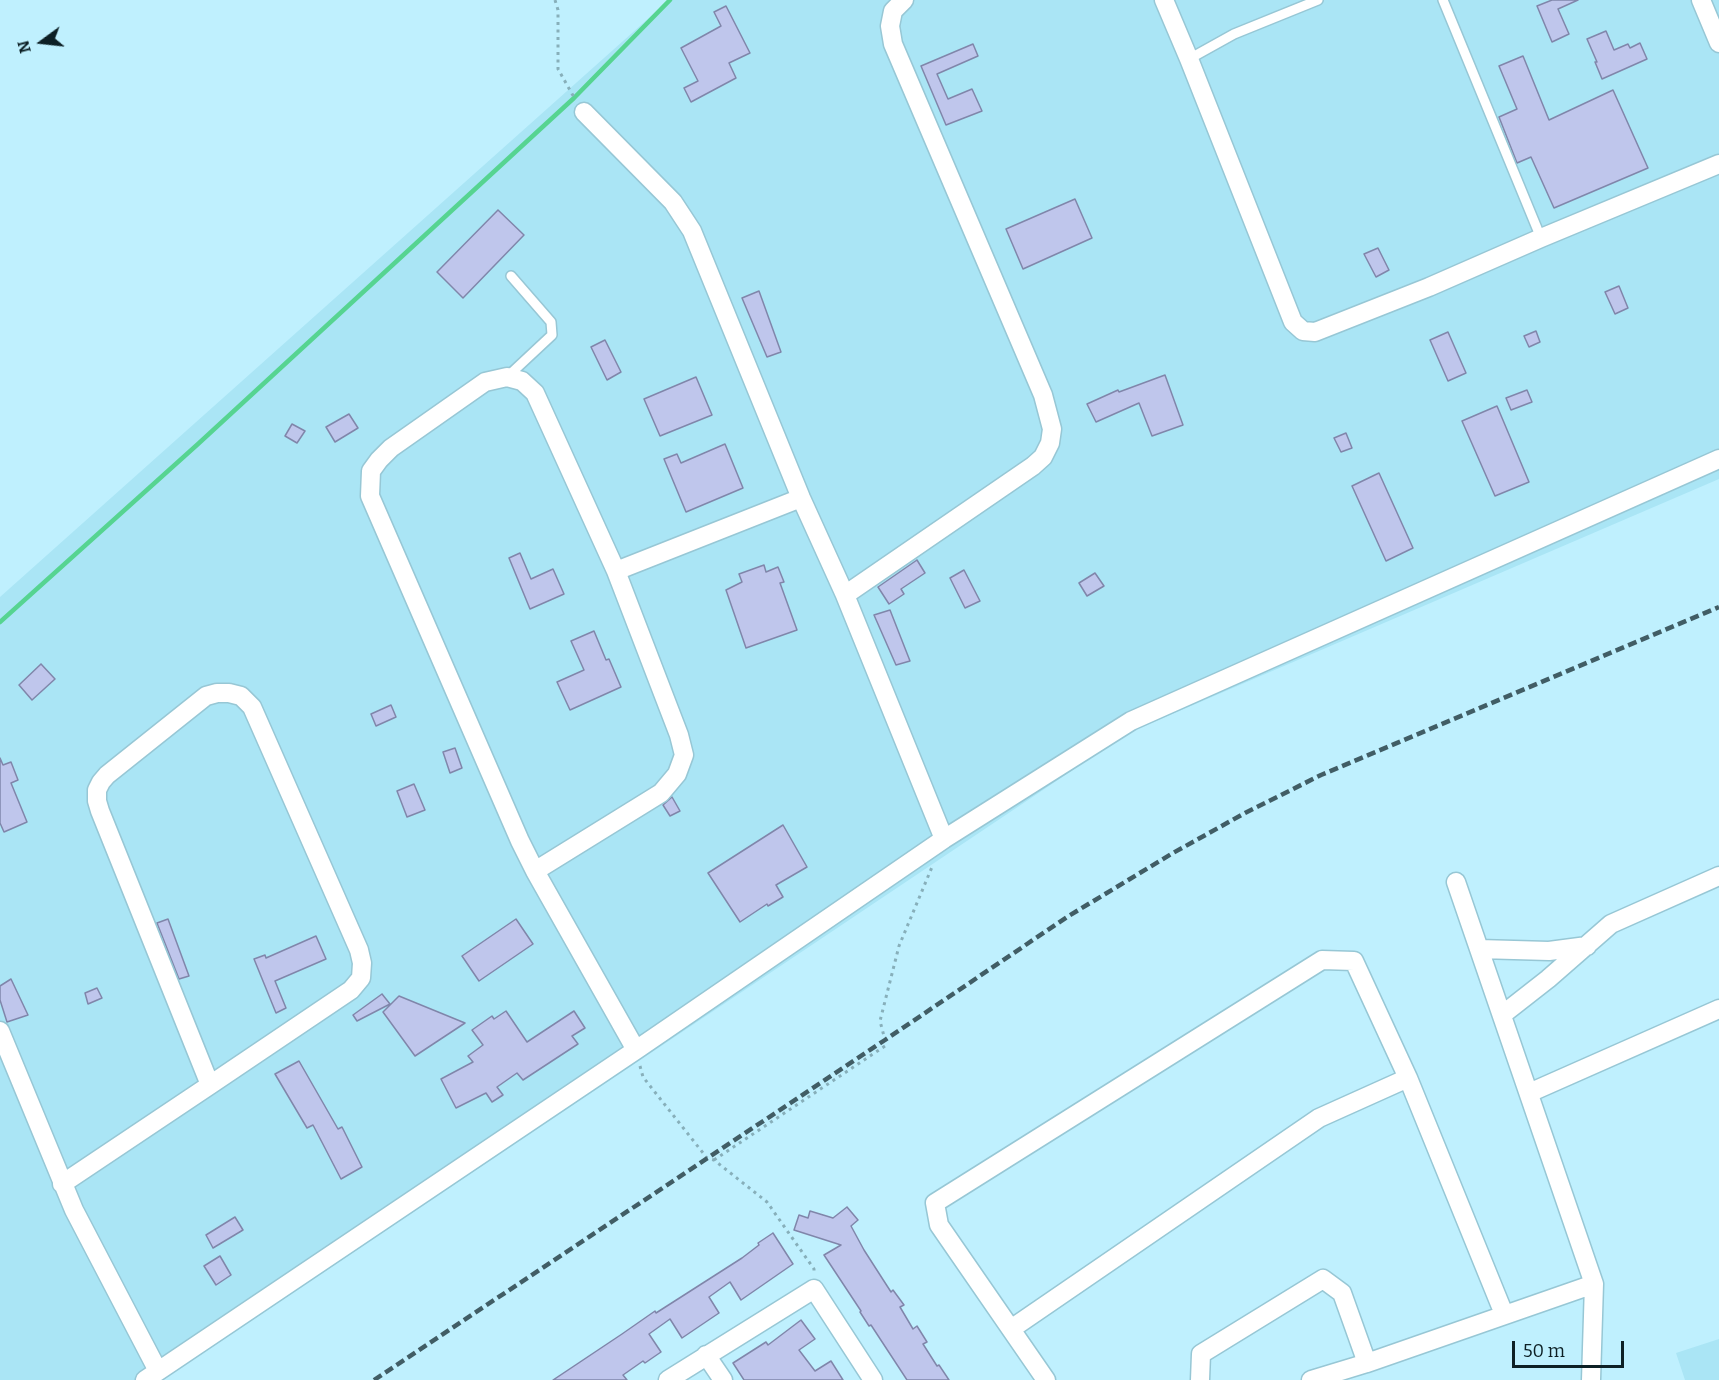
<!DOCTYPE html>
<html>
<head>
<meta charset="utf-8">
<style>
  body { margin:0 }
  #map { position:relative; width:1719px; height:1380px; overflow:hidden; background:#bff0fe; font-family:Bitter,serif }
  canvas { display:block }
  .north { position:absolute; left:12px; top:12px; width:60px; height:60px; -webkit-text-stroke:4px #bff0fe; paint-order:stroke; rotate:255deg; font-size:16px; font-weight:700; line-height:24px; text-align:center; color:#0d2025 }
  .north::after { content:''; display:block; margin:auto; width:21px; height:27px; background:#0d2025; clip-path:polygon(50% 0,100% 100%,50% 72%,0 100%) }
  .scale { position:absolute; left:1512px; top:1341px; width:112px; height:27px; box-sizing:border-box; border:3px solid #0d2025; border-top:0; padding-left:8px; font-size:18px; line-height:21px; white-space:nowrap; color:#0d2025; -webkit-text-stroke:4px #bff0fe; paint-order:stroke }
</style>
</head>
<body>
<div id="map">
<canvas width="1719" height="1380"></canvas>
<div class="north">N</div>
<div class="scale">50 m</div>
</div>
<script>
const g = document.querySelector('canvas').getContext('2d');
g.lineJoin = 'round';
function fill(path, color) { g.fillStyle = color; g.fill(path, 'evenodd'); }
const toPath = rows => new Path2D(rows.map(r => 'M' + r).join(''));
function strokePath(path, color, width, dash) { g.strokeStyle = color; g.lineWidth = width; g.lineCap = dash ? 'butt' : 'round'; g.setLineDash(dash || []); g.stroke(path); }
fill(toPath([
  [669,0,1719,0,1719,479,1128,733,163,1380,0,1380,0,597],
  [1719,1339,1719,1380,1685,1380,1676,1353]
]), '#aae5f5');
strokePath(toPath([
  [0,622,198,444,574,98,670,0]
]), '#56d491', 4.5);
const building = toPath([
  [1552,0,1578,0,1558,9,1569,34,1552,42,1537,6,1552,0],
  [726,6,750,53,729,63,736,78,691,102,684,88,698,81,681,48,721,26,714,12,726,6],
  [1606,31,1614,50,1628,44,1630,48,1640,43,1647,59,1602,79,1595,62,1597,62,1587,39,1606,31],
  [973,44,978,56,937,74,948,99,972,89,982,111,946,125,921,66,973,44],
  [1523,56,1549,120,1613,90,1648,168,1554,208,1531,157,1517,163,1499,117,1517,109,1499,66,1523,56],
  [1075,199,1092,238,1023,269,1006,229,1075,199],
  [498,210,524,235,463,298,437,272,498,210],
  [1378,248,1389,270,1376,277,1364,254,1378,248],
  [1619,286,1628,308,1615,314,1605,292,1619,286],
  [759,291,781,352,767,357,742,298,759,291],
  [1536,331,1540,342,1529,347,1524,336,1536,331],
  [1448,332,1466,373,1448,381,1430,340,1448,332],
  [605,340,621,372,607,380,591,347,605,340],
  [1165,375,1183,425,1152,436,1139,403,1096,422,1087,404,1118,390,1119,392,1165,375],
  [696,377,712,415,660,436,644,399,696,377],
  [1527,390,1532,402,1511,410,1506,398,1527,390],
  [1497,406,1529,482,1495,496,1462,421,1497,406],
  [349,414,358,428,335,442,326,427,349,414],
  [292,424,305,431,297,443,285,436,292,424],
  [1346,433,1352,448,1341,452,1334,438,1346,433],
  [725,444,743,488,686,512,664,459,677,454,681,463,725,444],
  [1379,473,1413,548,1386,561,1352,486,1379,473],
  [520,553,531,579,553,569,564,594,530,609,509,558,520,553],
  [917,560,925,573,901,589,904,594,889,604,878,587,917,560],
  [764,565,766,572,778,567,784,582,780,583,797,630,746,648,726,590,742,582,739,574,764,565],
  [964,570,980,601,965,608,950,578,964,570],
  [1095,573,1104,586,1087,596,1079,583,1095,573],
  [890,610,910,661,896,665,874,615,890,610],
  [594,631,606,660,609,659,621,687,570,710,557,682,584,670,571,641,594,631],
  [41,664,55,679,32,700,19,685,41,664],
  [391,705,396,717,376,726,371,714,391,705],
  [455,748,462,768,450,773,443,752,455,748],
  [0,758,3,765,11,762,18,780,11,783,27,822,4,832,0,823,0,758],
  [414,784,425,810,407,817,397,791,414,784],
  [672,797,680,811,670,816,663,805,672,797],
  [783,825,807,867,776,885,783,897,768,906,767,904,740,922,708,873,783,825],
  [168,919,189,976,179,979,157,923,168,919],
  [516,919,533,944,479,981,462,956,516,919],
  [316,936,326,959,275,981,286,1008,276,1013,254,959,265,955,266,958,316,936],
  [11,979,28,1015,7,1022,0,1000,0,986,11,979],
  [97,988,102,998,88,1004,85,993,97,988],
  [382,994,390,1004,357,1021,353,1015,382,994],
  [399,996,465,1023,415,1056,383,1012,399,996],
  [506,1011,527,1042,574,1011,585,1028,572,1036,578,1044,523,1080,517,1073,497,1087,503,1095,492,1102,486,1093,456,1108,441,1079,473,1062,468,1056,483,1045,472,1030,492,1016,494,1019,506,1011],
  [299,1061,338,1129,342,1127,362,1167,341,1179,313,1125,307,1128,275,1074,299,1061],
  [847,1207,858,1220,851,1226,864,1250,891,1292,893,1290,904,1305,900,1307,913,1329,917,1326,927,1342,923,1344,937,1366,939,1365,949,1380,907,1380,871,1325,869,1326,860,1312,861,1311,824,1255,841,1245,794,1230,799,1215,808,1218,810,1211,833,1218,847,1207],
  [235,1217,243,1230,213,1248,206,1235,235,1217],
  [773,1233,793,1264,741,1300,730,1282,709,1297,719,1313,682,1338,670,1319,649,1334,661,1352,645,1363,643,1361,623,1375,627,1380,553,1380,622,1334,655,1311,656,1313,742,1258,759,1245,758,1243,773,1233],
  [220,1256,231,1275,216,1285,204,1266,220,1256],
  [801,1320,815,1339,799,1350,815,1371,831,1361,843,1380,744,1380,733,1363,766,1342,768,1345,801,1320]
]);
fill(building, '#bfc6ec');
strokePath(building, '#8086aa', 1.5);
const service = toPath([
  [1443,0,1541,238],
  [1189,59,1234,34,1318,0],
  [507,377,552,335,551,322,511,276]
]);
const minor = toPath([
  [1164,0,1189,59,1293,322,1303,331,1315,332,1429,287,1541,238,1719,164],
  [1701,0,1719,43],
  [584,112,673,202,692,231,801,498,845,595,944,839],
  [616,571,801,498],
  [845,595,1033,466,1043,457,1050,443,1052,429,1043,395,893,44,890,26,893,11,904,0],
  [535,871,661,793,677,774,684,755,679,735,616,571,535,393,522,381,507,377,485,382,391,448,379,460,371,471,370,496,520,841,535,871,636,1050],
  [1456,882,1594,1284],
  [1479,949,1549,951,1587,946],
  [1502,1015,1548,979,1611,924,1719,876],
  [0,1031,74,1210,158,1371],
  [1529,1093,1719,1009],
  [62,1184,210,1085,351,990,361,978,362,963,359,950,252,707,241,696,229,693,217,693,206,696,107,775,101,782,97,790,97,801,100,811,210,1085],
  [1011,1329,1319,1118,1408,1078],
  [706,1355,723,1380],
  [145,1380,636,1050,944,839,1131,721,1719,459],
  [668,1380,814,1289,873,1380],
  [1046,1380,939,1225,935,1203,1322,960,1354,961,1408,1078,1504,1314],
  [1200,1380,1201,1354,1323,1279,1342,1293,1367,1363],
  [1311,1380,1367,1363,1594,1284,1591,1380]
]);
strokePath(service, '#97c7d5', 12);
strokePath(minor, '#97c7d5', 21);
strokePath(toPath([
  [555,0,558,10,558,69,575,99],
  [640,1066,643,1077,707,1158,714,1160,767,1202,814,1269,814,1274],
  [714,1160,885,1046,885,1040,880,1021,899,946,932,867]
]), '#87afba', 3, [3, 4.5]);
strokePath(service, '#fff', 9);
strokePath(minor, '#fff', 18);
strokePath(toPath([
  [374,1380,885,1040,1067,917,1173,853,1245,813,1321,775,1719,607]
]), '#415d65', 4.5, [9, 4.5]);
</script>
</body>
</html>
